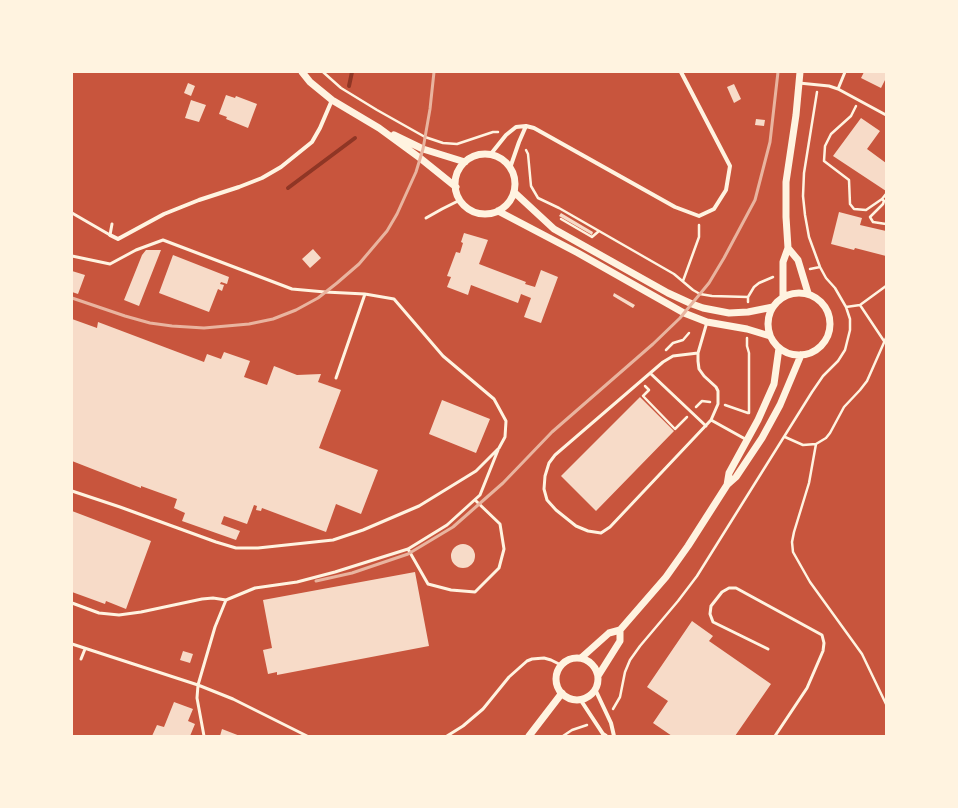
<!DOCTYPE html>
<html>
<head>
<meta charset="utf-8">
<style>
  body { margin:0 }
  #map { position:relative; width:958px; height:808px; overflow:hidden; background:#c8553d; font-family:Ubuntu,sans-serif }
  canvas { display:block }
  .frame { position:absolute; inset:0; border:73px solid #fff3e0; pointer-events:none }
</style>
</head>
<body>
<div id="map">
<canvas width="958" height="808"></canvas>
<div class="frame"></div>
</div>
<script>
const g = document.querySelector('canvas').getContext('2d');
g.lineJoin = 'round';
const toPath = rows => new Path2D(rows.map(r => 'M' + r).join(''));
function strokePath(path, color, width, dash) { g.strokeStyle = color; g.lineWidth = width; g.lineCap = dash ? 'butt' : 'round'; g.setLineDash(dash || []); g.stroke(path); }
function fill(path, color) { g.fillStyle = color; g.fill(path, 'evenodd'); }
strokePath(toPath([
  [349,86,352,72],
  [288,188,355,138]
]), '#8f3625', 4);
fill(toPath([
  [864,72,886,72,886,78,881,88,861,78],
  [188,83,195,86,191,96,184,93],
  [734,84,741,99,734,103,727,87],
  [226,95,235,98,236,96,257,104,248,128,226,119,227,117,219,114],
  [191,100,206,105,199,122,185,118],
  [861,118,880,131,867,149,886,163,886,191,833,156],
  [756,119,765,120,764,126,755,125],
  [839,212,862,218,860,225,886,231,886,256,855,248,854,250,831,244],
  [561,213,593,232,592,235,559,216],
  [464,233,488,240,479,264,526,282,525,284,535,287,541,270,558,277,541,323,524,317,531,298,521,294,518,303,471,285,468,295,447,287,451,277,447,276,456,252,460,253,463,243,461,242],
  [313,249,321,258,310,268,302,259],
  [146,250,161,250,139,306,124,300,142,255],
  [173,255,229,277,227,284,221,282,220,284,224,285,222,291,218,289,209,312,159,293],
  [72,271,85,275,78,294,72,292],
  [614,293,635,305,633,308,613,296],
  [72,319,97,328,98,322,204,362,207,354,221,359,224,352,250,361,244,377,267,385,274,366,297,375,321,374,318,382,341,390,319,448,378,470,361,514,336,504,326,532,262,508,261,511,256,510,257,506,254,505,247,524,224,516,221,524,240,531,236,540,182,521,185,513,174,508,177,499,141,486,141,488,72,461,72,427,73,423,72,423],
  [640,397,674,431,596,511,561,476],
  [442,400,490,419,476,453,429,434],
  [72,511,151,541,126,609,106,601,105,604,72,592],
  '451 556a12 12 0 1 1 24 0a12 12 0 1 1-24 0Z',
  [415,572,429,646,277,675,277,672,268,674,263,650,272,648,263,600],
  [692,621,713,636,709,641,771,684,735,736,672,736,653,723,668,701,647,687],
  [183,651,193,654,190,663,180,660],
  [174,702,193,709,188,721,195,724,190,736,152,736,157,725,164,727],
  [222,729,240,736,220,736]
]), '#f7dbc8');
strokePath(toPath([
  [323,72,341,88,377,110,425,137,443,143,457,144,493,132,498,132],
  [856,106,851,116,831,134,825,146,824,161,849,180,850,204,854,209,866,210,882,199,886,194],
  [526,150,528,154,531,186,538,198,559,208,674,274,693,290,700,294,712,296,748,297,748,302],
  [882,199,884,201,883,204,870,217,873,222,886,224],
  [561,219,592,237,599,231],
  [810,269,820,267],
  [683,281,699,237,699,225],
  [748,297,754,287,759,283,773,277],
  [860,305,884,341,886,342],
  [846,307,860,305,886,286],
  [747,338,747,346,749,353,749,413],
  [666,350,673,343,683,340,689,333],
  [645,386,649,390,643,396,675,429,687,417],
  [725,405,748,413],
  [696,407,702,401,710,402],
  [785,437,803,445,816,444,826,438,830,433,844,407,860,390,867,381,886,338],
  [816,444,809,483,794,532,792,542,793,552,810,582,862,654,886,704],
  [613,709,620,697,625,672,630,660,640,646,678,601,697,576,812,392,823,376,838,361,845,350,850,330,850,319,846,307,835,288,826,278,820,267,809,237,805,215,803,196,804,173,817,92],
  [563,736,572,730,587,725]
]), '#fff3e0', 2.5);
strokePath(toPath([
  [799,83,829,86,838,89,886,115],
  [838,89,845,72],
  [72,213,110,235,112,224],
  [426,218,442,209,460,200],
  [72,256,110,264,136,250,163,240,292,289,325,292,365,294,394,299,443,356,494,399,506,421,505,437,499,448,476,471,419,506,363,530,333,540,258,548,236,548,216,542,120,507,72,491],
  [698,353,673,356,663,362,555,455,549,463,545,476,544,489,547,500,556,510,576,526,588,531,601,533,610,527,711,420,718,404,718,391,716,387,704,376,699,369,698,361,698,353,707,322],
  [650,373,706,426],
  [336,378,365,294],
  [711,420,747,440],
  [408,549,428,584,451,590,475,592,499,568,504,549,500,524,475,500],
  [72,603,99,613,119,615,141,612,202,599,213,598,226,600],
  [72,644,198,685,233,699,307,736],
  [768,649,713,622,710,614,711,606,722,592,729,588,736,588,822,635,824,643,823,651,807,688,775,736],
  [81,659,85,649],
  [204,736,197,698,198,685,215,627,226,600,255,588,297,582,335,572,408,549,447,525,480,495,498,450],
  [447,736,463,726,483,709,509,677,527,661,532,659,544,658,551,660,561,665]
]), '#fff3e0', 3);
strokePath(toPath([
  [490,155,506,135,516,127,526,126,534,128,675,207,699,216,714,209,726,190,730,166,681,72],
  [510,168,519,142,526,126],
  [110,235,118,239,164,214,199,200,239,187,262,178,281,167,312,142,320,128,332,100],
  [595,689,611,723,614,736],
  [580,699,603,734,606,736]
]), '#fff3e0', 4);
strokePath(toPath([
  [302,72,310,82,332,100,379,128,420,158,456,187],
  [394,135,423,149,465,162],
  '455 184a30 30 0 1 1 60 0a30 30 0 1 1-60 0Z',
  [514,192,554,229,668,293,692,304,703,308,729,313,748,312,773,307],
  [498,211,578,253,684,313,707,322,747,329,770,336],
  [788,248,798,260,808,293],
  '768 324a31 31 0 1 1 62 0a31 31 0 1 1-62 0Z',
  [783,297,783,262,788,248,786,217,786,182,796,115,800,72],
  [727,485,729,473,758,420,774,384,779,348],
  [581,658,609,633,620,630,666,577,688,546,727,485,736,477,762,438,780,405,801,355],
  '556 679a21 21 0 1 1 42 0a21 21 0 1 1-42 0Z',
  [598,676,620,641,620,630],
  [529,736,562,693]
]), '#fff3e0', 7);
strokePath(toPath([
  [72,298,125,316,150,323,172,326,204,328,249,324,273,319,296,310,318,298,337,283,359,264,387,231,397,214,416,172,423,149,430,109,434,72],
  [316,581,352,573,408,554,453,527,503,483,552,432,653,344,680,318,709,283,724,258,755,200,770,142,778,72]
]), '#e9b49f', 3);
</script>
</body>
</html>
